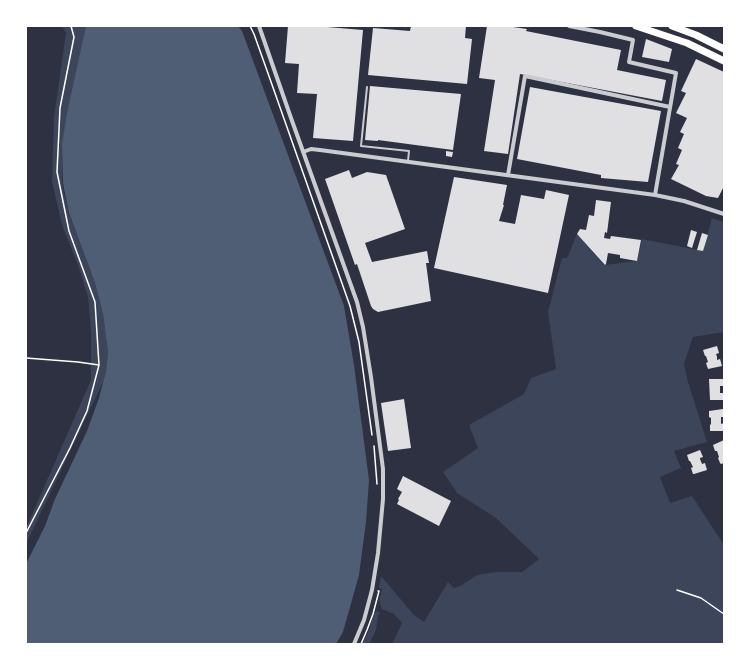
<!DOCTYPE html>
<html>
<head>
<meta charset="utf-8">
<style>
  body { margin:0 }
  #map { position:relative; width:750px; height:670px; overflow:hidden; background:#2d3142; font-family:Signika,sans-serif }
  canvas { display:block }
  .frame { position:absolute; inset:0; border:27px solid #fff; pointer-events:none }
</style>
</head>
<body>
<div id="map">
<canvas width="750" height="670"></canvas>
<div class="frame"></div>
</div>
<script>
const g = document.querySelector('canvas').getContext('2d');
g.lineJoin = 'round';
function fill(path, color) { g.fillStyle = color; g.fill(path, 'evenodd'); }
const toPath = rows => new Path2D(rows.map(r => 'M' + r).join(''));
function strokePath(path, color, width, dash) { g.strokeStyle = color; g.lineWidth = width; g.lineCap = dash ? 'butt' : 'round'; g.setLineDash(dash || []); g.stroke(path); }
fill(toPath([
  [62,26,86,26,62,144,62,184,69,214,95,283,103,314,108,352,106,371,104,380,26,544,26,528,91,380,91,332,88,297,78,265,62,225,52,181,54,117,66,33],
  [712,218,724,222,724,332,693,337,684,364,688,382,707,442,674,451,681,468,660,477,670,503,692,496,724,545,724,644,392,644,402,623,394,614,382,609,379,601,382,589,379,588,381,576,414,615,424,622,448,582,454,588,462,585,477,575,496,572,522,572,539,559,496,518,457,493,443,472,478,448,469,425,524,394,531,378,556,369,548,312,562,258,567,258,577,234,604,265,637,261,642,239,703,251],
  [377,611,380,613,378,616,376,630,369,644,362,644,368,633,374,614]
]), '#3c4559');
fill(toPath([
  [86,26,238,26,242,31,344,306,354,365,369,480,366,522,359,575,343,632,336,644,26,644,26,564,45,526,55,499,87,431,99,398,106,371,108,352,103,314,95,283,69,213,63,183,62,144,67,113]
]), '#4f5d75');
fill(toPath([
  [288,26,315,26,363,30,353,141,313,138,317,94,297,93,299,64,285,63],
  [411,26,466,26,465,38,472,39,467,84,368,75,373,28,410,31],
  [487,26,506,26,527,29,526,31,621,50,617,70,666,80,662,101,520,74,508,154,484,151,495,80,479,78],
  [646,39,672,49,669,62,642,57],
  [696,59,724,72,724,186,718,198,706,196,671,179,679,165,676,164,682,150,678,148,684,134,680,132,687,118,676,113,686,93,681,91],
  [370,86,461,94,453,150,378,140,378,141,365,140],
  [530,87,661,111,648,182,601,178,601,175,517,159],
  [446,151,453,152,452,157,446,156],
  [349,170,352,178,367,172,386,175,405,229,365,243,372,262,427,251,429,263,426,263,431,301,378,312,373,309,371,306,357,264,355,265,325,179],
  [454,177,507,185,503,205,504,205,499,221,515,224,521,195,544,199,546,190,569,195,548,293,434,268],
  [596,200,611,202,607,233,605,232,604,238,610,239,611,236,641,240,637,261,620,258,620,255,608,253,606,264,605,265,577,234,580,229,586,230,589,215,594,216],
  [691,230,697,232,692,248,687,246],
  [702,233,708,235,703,251,697,250],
  [717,346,719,353,716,354,717,357,717,360,720,359,722,366,708,369,706,363,708,362,706,356,705,356,703,350],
  [709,379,723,379,723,386,720,386,720,393,723,393,723,400,710,400],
  [404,399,411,448,388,451,381,403],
  [723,409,724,417,721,417,721,424,724,423,724,431,710,431,710,425,711,424,711,418,709,417,709,411],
  [724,440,724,463,721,464,720,463,718,458,719,457,717,451,715,451,713,445],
  [700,450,703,457,700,458,700,459,702,464,705,463,707,470,694,474,693,474,691,468,693,467,690,461,689,461,687,455],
  [403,476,451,501,439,526,397,504,399,500,398,499,402,492,397,489]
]), '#e0e0e3');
strokePath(toPath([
  [250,26,254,34,270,79,350,306,359,342,372,435],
  [26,358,78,362,99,365],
  [374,446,377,484],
  [26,533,70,448,87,411,99,365,95,302,69,231,57,172,60,108,74,37,71,26],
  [677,590,701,598,721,612,724,614],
  [361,644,367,630,373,614,379,591,378,591]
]), '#fff', 1.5);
strokePath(toPath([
  [367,87,361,146,409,151,408,161]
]), '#caccd0', 2);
strokePath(toPath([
  [259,26,291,118,357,302,363,327,371,377,383,469,383,499,378,553,372,590,364,620,354,644],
  [569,26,600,32,633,40,629,62,676,73,655,195],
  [303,152,311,149,320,150,655,195,684,201,724,214],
  [508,175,525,76,670,107]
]), '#caccd0', 4);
strokePath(toPath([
  [636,26,687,43,724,61],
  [672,26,696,35,724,49]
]), '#fff', 7);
</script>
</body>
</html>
